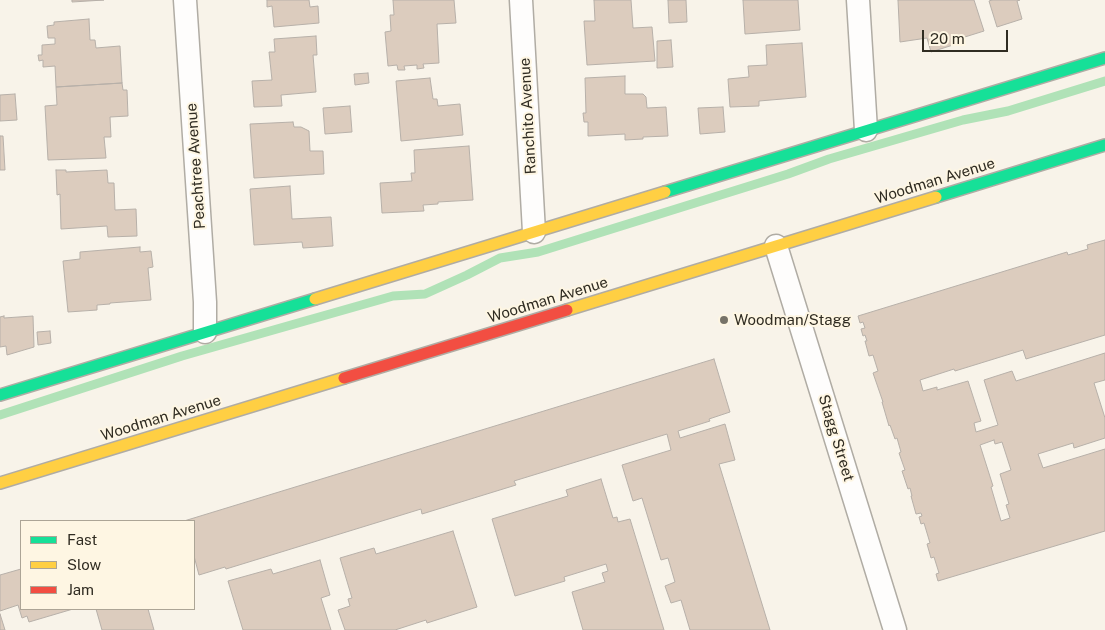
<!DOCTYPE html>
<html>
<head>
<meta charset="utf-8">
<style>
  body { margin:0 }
  #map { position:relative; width:1105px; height:630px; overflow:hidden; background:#f8f3e9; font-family:"Public Sans",sans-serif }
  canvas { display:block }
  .legend { position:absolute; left:20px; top:520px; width:175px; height:90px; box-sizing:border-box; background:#fef6e3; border:1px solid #aca596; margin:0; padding:6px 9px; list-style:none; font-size:15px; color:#302c22 }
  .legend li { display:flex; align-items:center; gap:10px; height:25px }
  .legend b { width:25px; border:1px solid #aca596 }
  .scale { position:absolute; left:922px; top:30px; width:86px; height:22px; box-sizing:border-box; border:2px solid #302c22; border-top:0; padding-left:6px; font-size:15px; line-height:18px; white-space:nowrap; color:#302c22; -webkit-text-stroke:4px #fef6e3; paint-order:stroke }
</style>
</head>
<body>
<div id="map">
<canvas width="1105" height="630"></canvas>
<ul class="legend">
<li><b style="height:6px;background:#16e098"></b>Fast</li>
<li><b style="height:6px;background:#ffcf43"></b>Slow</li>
<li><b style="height:6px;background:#f24e42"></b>Jam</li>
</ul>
<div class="scale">20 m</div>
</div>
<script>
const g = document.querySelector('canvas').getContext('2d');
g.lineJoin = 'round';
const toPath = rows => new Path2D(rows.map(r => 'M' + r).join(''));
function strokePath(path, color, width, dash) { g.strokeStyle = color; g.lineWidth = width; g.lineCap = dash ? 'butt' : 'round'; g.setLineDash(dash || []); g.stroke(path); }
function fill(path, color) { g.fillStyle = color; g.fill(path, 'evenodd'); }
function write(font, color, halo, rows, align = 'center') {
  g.font = font + ' "Public Sans",sans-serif'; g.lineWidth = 4; g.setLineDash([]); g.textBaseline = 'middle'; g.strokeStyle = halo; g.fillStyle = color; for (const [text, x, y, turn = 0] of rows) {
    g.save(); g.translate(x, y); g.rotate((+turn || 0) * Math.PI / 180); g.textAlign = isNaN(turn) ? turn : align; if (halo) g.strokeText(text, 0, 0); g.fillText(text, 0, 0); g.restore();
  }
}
strokePath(toPath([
  [0,415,182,356,393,296,425,294,467,275,500,258,538,252,788,174,829,159,963,120,1008,111,1105,81]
]), '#b0e2b7', 9);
const building = toPath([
  [72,0,104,0,72,2,72,0],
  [267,0,309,0,310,7,318,6,319,23,274,27,272,6,267,7,267,0],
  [393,0,454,0,456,23,437,24,439,63,423,64,424,68,417,69,417,65,404,66,405,70,398,70,397,65,388,66,385,32,391,31,390,15,394,15,393,0],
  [594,0,631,0,633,28,652,27,655,61,587,65,584,21,595,21,594,0],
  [668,0,686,0,687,22,669,23,668,0],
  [743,0,798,0,800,30,745,34,743,0],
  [898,0,974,0,984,31,952,41,953,45,931,52,927,38,900,42,898,0],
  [992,0,1020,0,1017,1,1022,19,997,27,989,1,992,0],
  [89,19,90,40,95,40,96,48,120,46,122,83,56,87,55,66,43,67,43,60,39,61,38,55,42,55,42,45,55,44,55,38,48,38,47,26,54,25,54,22,89,19],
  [316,36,317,55,313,55,316,92,281,95,282,106,254,107,252,81,272,80,269,52,275,52,274,39,316,36],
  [671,40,673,67,657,68,657,41,671,40],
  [802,43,806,97,759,101,759,106,730,107,728,79,749,77,748,66,767,65,766,45,802,43],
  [368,73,369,83,355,85,354,74,368,73],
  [625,76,625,94,643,94,646,97,647,108,666,107,668,136,643,137,643,139,625,140,625,134,588,136,588,122,584,122,583,113,586,113,585,78,625,76],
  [430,78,433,99,437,99,438,106,460,104,463,135,401,141,396,81,430,78],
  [122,83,123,90,127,90,128,116,110,117,111,137,104,137,106,158,48,160,45,106,57,105,56,87,122,83],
  [15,94,17,120,0,121,0,95,15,94],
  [350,106,352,132,325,134,323,108,350,106],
  [723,107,725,132,700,134,698,108,723,107],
  [293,122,294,127,301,127,309,131,310,151,323,151,324,174,254,178,250,124,293,122],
  [0,136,3,136,5,170,0,170,0,136],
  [469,146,473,200,438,202,438,204,423,205,424,211,382,213,380,183,412,181,411,173,415,173,414,150,469,146],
  [56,170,66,170,66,172,107,170,108,183,114,183,115,210,136,209,137,236,108,237,107,226,61,229,60,194,57,195,56,170],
  [290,186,292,219,331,217,333,246,303,248,302,242,254,245,250,189,290,186],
  [1105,240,1105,335,1026,359,1023,350,955,371,954,369,920,380,923,391,937,387,937,390,968,381,981,421,974,423,976,432,998,425,984,380,1012,371,1016,381,1105,353,1105,380,1094,383,1105,418,1105,438,1074,448,1073,443,1038,454,1043,468,1105,449,1105,531,938,581,936,574,939,573,934,557,931,558,927,544,930,543,924,523,921,524,919,517,922,516,921,513,916,514,911,496,912,496,910,488,908,489,902,471,905,470,899,453,901,452,897,438,895,439,890,425,889,426,882,402,883,402,873,373,878,371,873,355,869,356,865,341,867,341,865,335,863,336,861,329,865,328,863,322,860,323,858,316,1067,252,1068,255,1088,249,1087,245,1105,240],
  [994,440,995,444,1002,442,1011,470,1000,474,1009,504,1006,505,1010,518,1001,521,991,487,993,486,980,445,994,440],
  [140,247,140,252,151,251,153,267,148,268,151,300,110,303,110,304,97,305,97,310,68,312,63,261,80,259,80,252,140,247],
  [4,316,4,318,33,316,34,347,7,355,6,346,0,347,0,317,4,316],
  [50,331,51,343,38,345,37,332,50,331],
  [714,359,730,412,709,419,710,421,678,431,680,438,725,424,735,460,719,464,770,630,690,630,681,600,671,603,665,586,675,582,668,558,661,560,642,498,633,501,622,465,671,450,667,434,514,481,516,485,422,514,421,509,226,569,225,567,199,575,194,556,194,521,184,521,714,359],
  [601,479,613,518,617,517,618,522,630,519,664,630,583,630,572,592,605,582,602,573,608,571,606,564,564,577,565,581,515,596,492,519,568,496,566,490,601,479],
  [453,531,477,607,427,623,426,620,395,630,345,630,338,610,350,606,348,599,352,598,340,558,374,548,376,554,453,531],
  [320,560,330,595,321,598,331,630,243,630,228,581,271,569,273,574,320,560],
  [21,569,21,609,73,609,29,622,27,616,22,618,18,605,0,611,0,575,21,569],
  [96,609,148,609,154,630,102,630,96,609],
  [0,614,5,630,0,630,0,614]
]);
fill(building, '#dcccbe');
strokePath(building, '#b7b0a9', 1);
const street = toPath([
  [185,0,205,302,205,332],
  [521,0,534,232],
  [858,0,866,130],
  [776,246,895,630]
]);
const fast = toPath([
  [665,192,1105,58],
  [936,197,1105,145],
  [0,395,315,299]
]);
const slow = toPath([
  [315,299,665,192],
  [567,310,936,197],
  [0,483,344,378]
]);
const jam = toPath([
  [344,378,567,310]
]);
strokePath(street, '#b0aca4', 25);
strokePath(fast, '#b0aca4', 14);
strokePath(slow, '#b0aca4', 14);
strokePath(jam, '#b0aca4', 14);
strokePath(street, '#fefdfc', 22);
strokePath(fast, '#16e098', 11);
strokePath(slow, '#ffcf43', 11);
strokePath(jam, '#f24e42', 11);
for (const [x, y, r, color] of [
  [724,320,5,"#767268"]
]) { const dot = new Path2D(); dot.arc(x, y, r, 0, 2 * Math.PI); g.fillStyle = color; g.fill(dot); strokePath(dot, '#fef6e3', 2); }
write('15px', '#302c22', '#fef6e3', [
  ["Ranchito Avenue",528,116,-93],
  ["Peachtree Avenue",196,166,-94],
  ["Woodman Avenue",935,181,-17],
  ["Woodman Avenue",548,300,-17],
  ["Woodman Avenue",161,418,-17],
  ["Stagg Street",836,438,73]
]);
write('15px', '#302c22', '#fef6e3', [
  ["Woodman/Stagg",734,320]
], 'left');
</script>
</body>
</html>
